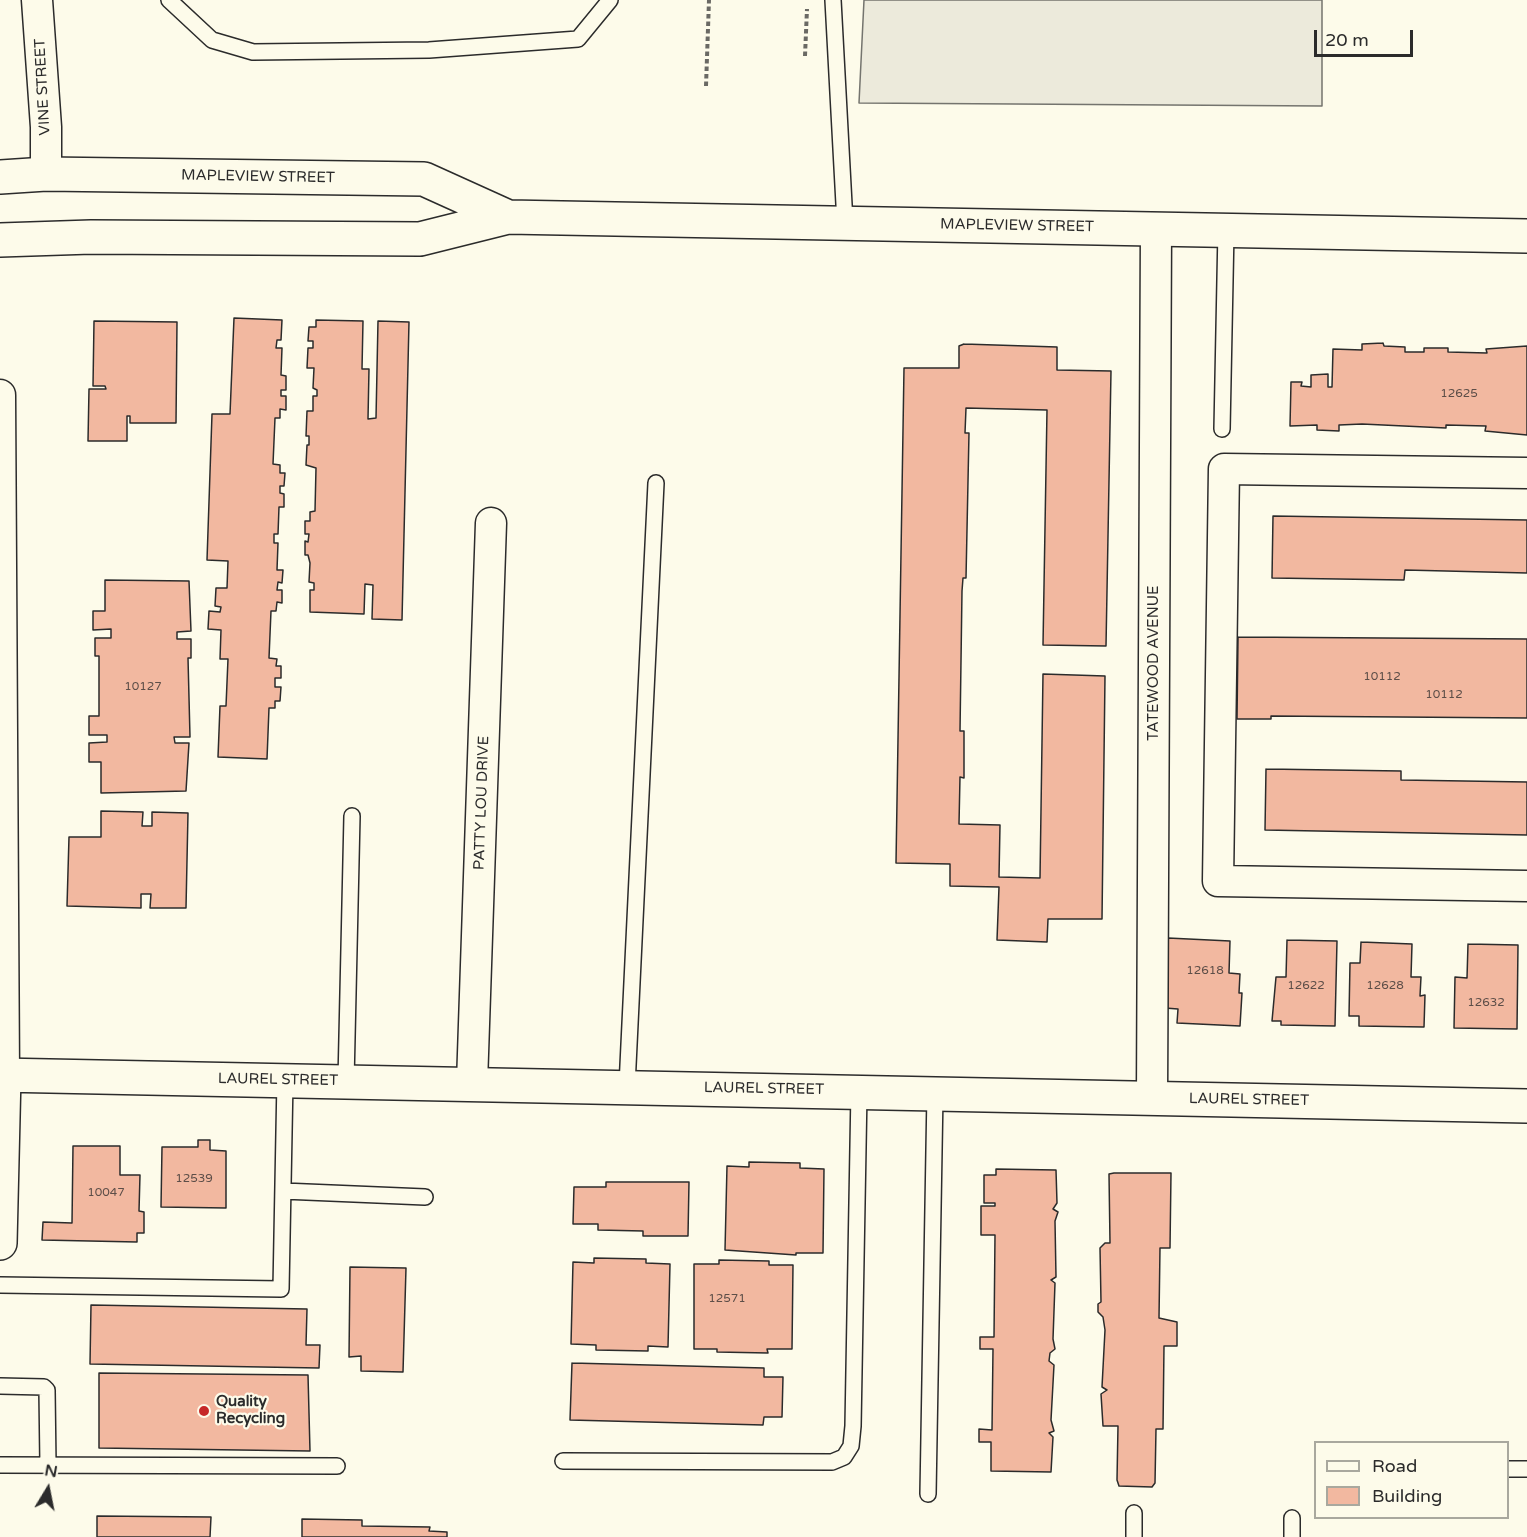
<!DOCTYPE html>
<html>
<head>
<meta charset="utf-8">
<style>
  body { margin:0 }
  #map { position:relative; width:1527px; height:1537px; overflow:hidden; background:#fdfbea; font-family:"Varela Round",sans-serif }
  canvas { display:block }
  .legend { position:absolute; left:1314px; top:1441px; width:195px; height:78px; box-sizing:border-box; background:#fdfbea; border:2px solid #a9a89e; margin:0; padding:8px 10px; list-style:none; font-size:18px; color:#2b2b2b }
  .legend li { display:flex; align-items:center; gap:12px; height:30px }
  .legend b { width:30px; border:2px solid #a9a89e }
  .north { position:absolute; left:18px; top:1459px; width:60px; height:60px; -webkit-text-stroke:4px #fdfbea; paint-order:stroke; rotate:10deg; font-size:16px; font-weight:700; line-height:24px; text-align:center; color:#2b2b2b }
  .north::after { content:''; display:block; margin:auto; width:21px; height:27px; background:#2b2b2b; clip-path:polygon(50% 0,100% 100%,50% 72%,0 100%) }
  .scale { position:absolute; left:1314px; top:30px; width:99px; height:27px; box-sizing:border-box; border:3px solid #2b2b2b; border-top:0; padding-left:8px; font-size:18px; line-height:21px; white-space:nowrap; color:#2b2b2b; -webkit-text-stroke:4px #fdfbea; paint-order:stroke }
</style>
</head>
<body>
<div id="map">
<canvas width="1527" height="1537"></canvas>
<ul class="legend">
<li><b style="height:8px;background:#fdfbea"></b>Road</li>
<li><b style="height:16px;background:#f2b8a0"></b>Building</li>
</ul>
<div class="north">N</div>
<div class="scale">20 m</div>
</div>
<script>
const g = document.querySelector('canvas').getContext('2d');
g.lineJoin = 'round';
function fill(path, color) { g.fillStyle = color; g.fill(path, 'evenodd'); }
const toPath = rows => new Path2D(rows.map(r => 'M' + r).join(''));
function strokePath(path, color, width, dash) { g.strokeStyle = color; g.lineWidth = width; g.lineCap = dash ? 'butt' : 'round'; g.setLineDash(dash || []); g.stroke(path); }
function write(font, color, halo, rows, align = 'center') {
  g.font = font + ' "Varela Round",sans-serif'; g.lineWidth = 4.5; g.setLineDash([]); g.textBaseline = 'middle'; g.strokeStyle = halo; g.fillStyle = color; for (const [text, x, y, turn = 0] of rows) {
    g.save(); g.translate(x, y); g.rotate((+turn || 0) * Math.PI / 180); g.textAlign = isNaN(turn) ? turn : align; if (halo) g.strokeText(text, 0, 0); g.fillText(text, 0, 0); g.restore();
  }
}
const parking = toPath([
  [864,0,1322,0,1322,106,859,103,864,0]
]);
fill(parking, '#eceadb');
strokePath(parking, '#74746e', 1.5);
const building = toPath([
  [234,318,282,320,281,340,277,340,276,348,282,348,281,375,286,376,286,390,281,390,281,396,286,396,286,410,280,409,280,418,275,418,273,464,280,465,280,473,285,473,284,486,280,486,280,493,284,494,284,507,279,507,278,534,274,534,274,543,278,543,277,570,283,570,282,583,278,582,277,590,282,590,282,603,277,602,276,611,271,611,269,658,277,659,276,666,281,666,281,678,275,678,275,687,281,687,280,701,275,701,275,708,269,708,267,759,218,757,220,706,226,706,228,659,220,659,221,630,208,629,209,611,220,612,221,607,215,606,216,588,227,588,228,561,207,560,212,414,230,414,234,318],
  [316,320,363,321,362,369,369,369,368,419,376,418,378,321,409,322,402,620,372,619,373,585,365,584,364,614,310,612,310,590,314,590,314,583,309,582,310,563,308,555,305,555,305,541,308,542,309,534,305,534,305,521,310,521,310,512,315,511,316,468,306,465,307,445,309,445,309,436,306,436,307,411,313,411,313,396,317,396,317,390,313,388,314,368,307,368,308,348,313,348,313,341,308,341,309,327,316,327,316,320],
  [94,321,177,322,176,423,130,423,130,416,127,416,127,441,88,441,89,389,106,389,105,386,93,386,94,321],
  [1383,343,1384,346,1405,347,1405,352,1424,352,1424,348,1448,348,1448,352,1487,353,1486,349,1527,346,1527,435,1485,431,1486,426,1446,425,1446,428,1362,424,1339,425,1339,431,1317,430,1317,425,1290,426,1291,382,1302,382,1301,386,1311,387,1311,375,1328,374,1328,387,1332,387,1333,349,1362,350,1362,344,1383,343],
  [964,344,1057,347,1057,370,1111,371,1106,646,1043,645,1047,410,966,408,965,433,969,433,966,578,963,578,962,591,960,731,964,731,964,778,960,777,959,824,1000,825,999,877,1040,878,1043,674,1105,676,1102,919,1048,919,1047,942,997,940,999,887,950,886,950,864,896,863,904,368,959,368,959,346,964,344],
  [1273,516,1527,520,1527,573,1405,570,1404,580,1272,578,1273,516],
  [105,580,189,581,191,631,177,632,177,639,191,639,191,658,188,658,190,737,174,737,175,743,189,743,186,791,101,793,101,762,89,762,89,743,107,742,107,735,89,735,89,716,99,716,99,656,95,656,95,638,111,638,111,629,93,630,93,611,105,611,105,580],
  [1238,637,1527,639,1527,718,1271,716,1271,719,1237,719,1238,637],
  [1266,769,1401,771,1401,780,1527,782,1527,835,1265,830,1266,769],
  [101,811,143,812,142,826,152,826,152,812,188,813,186,908,150,908,151,894,141,894,141,908,67,906,69,837,101,837,101,811],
  [1168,938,1230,941,1229,973,1240,974,1239,993,1242,993,1240,1026,1177,1023,1178,1009,1165,1008,1168,938],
  [1287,940,1337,941,1335,1026,1281,1025,1281,1021,1272,1021,1276,977,1286,977,1287,940],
  [1361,942,1412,944,1411,977,1421,977,1420,996,1425,995,1424,1027,1359,1026,1359,1016,1349,1016,1350,963,1360,963,1361,942],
  [1468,944,1518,945,1517,1029,1454,1028,1455,977,1467,978,1468,944],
  [198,1140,210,1140,210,1150,226,1151,226,1208,161,1207,162,1147,198,1147,198,1140],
  [73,1146,120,1146,120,1175,140,1175,139,1211,144,1212,144,1233,137,1233,137,1242,42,1240,43,1222,72,1223,73,1146],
  [749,1162,800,1163,800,1168,824,1169,823,1253,796,1253,796,1255,725,1250,727,1166,749,1167,749,1162],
  [996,1169,1056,1170,1057,1203,1053,1209,1058,1212,1055,1221,1056,1277,1051,1280,1055,1283,1053,1339,1055,1349,1050,1353,1049,1361,1054,1365,1051,1420,1054,1431,1049,1433,1053,1437,1051,1472,991,1471,991,1442,979,1442,979,1429,992,1430,993,1349,980,1349,980,1337,994,1337,995,1235,981,1235,981,1206,995,1206,995,1203,984,1203,984,1175,996,1175,996,1169],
  [1114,1173,1171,1173,1170,1248,1160,1248,1159,1318,1177,1322,1177,1346,1164,1346,1163,1429,1156,1429,1155,1483,1152,1487,1119,1486,1117,1480,1118,1426,1103,1426,1101,1394,1107,1390,1102,1387,1105,1330,1103,1317,1098,1312,1098,1304,1101,1302,1100,1248,1105,1243,1110,1243,1109,1174,1114,1173],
  [606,1182,689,1182,688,1236,643,1236,643,1231,598,1230,598,1224,573,1224,574,1187,606,1187,606,1182],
  [594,1258,646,1259,646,1263,670,1264,668,1347,648,1346,648,1351,596,1350,596,1345,571,1344,573,1262,594,1263,594,1258],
  [719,1260,769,1261,769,1265,793,1265,792,1349,767,1349,768,1353,717,1352,717,1349,694,1349,694,1264,719,1264,719,1260],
  [350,1267,406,1268,403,1372,361,1371,361,1356,349,1357,350,1267],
  [91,1305,307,1309,306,1345,320,1345,319,1368,90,1364,91,1305],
  [572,1363,764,1368,764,1377,783,1377,782,1417,764,1417,763,1425,570,1420,572,1363],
  [99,1373,308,1375,310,1451,99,1448,99,1373],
  [97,1516,211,1517,210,1537,97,1537,97,1516],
  [302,1519,362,1520,362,1526,430,1527,429,1531,447,1532,447,1537,302,1537,302,1519]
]);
fill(building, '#f2b8a0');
strokePath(building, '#2b2b2b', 1.5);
const lane = toPath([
  [169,0,212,40,253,52,429,50,578,39,610,0],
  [833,0,845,223],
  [1222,429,1226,230],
  [346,1081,352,816],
  [627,1086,656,483],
  [283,1191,425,1197],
  [0,1285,281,1289,285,1080],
  [0,1386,44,1387,47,1390,48,1465],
  [563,1461,832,1462,844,1457,851,1446,853,1426,859,1091],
  [0,1465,337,1466],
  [1508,1469,1527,1469],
  [928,1494,935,1093],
  [1134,1537,1134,1513],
  [1292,1537,1292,1518]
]);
const street = toPath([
  [37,0,46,127,46,174],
  [0,395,4,1075],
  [1527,473,1224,469,1218,881,1527,886],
  [472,1083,491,523],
  [1152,1097,1156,229]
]);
const secondary = toPath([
  [0,1075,1527,1106],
  [0,1243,4,1075]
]);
const primary = toPath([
  [0,177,46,174,424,179,508,217],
  [0,240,91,237,420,239,508,217,1527,236]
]);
strokePath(lane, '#2b2b2b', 18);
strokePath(street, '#2b2b2b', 33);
strokePath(secondary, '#2b2b2b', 36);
strokePath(primary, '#2b2b2b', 36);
strokePath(toPath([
  [805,56,807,9],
  [706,86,709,0]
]), '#6a6964', 4, [4.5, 3]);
strokePath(lane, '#fdfbea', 15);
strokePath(street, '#fdfbea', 30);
strokePath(secondary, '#fdfbea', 33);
strokePath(primary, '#fdfbea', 33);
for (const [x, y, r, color] of [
  [204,1411,6,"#c62828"]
]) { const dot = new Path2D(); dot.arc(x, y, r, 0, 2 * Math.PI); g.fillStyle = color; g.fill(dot); strokePath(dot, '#fdfbea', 2); }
write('12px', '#5d4e48', null, [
  ["12625",1459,394],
  ["10112",1382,677],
  ["10127",143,687],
  ["10112",1444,695],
  ["12618",1205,971],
  ["12622",1306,986],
  ["12628",1385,986],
  ["12632",1486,1003],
  ["12539",194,1179],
  ["10047",106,1193],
  ["12571",727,1299]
]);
write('15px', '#2b2b2b', '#fdfbea', [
  ["VINE STREET",43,87,-93],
  ["MAPLEVIEW STREET",258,177,1],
  ["MAPLEVIEW STREET",1017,226,1],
  ["TATEWOOD AVENUE",1154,663,-90],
  ["PATTY LOU DRIVE",482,803,-88],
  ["LAUREL STREET",278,1080,1],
  ["LAUREL STREET",764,1089,1],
  ["LAUREL STREET",1249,1100,1]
]);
write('bold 15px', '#2b2b2b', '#fdfbea', [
  ["Quality",216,1402],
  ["Recycling",216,1419]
], 'left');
</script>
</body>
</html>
